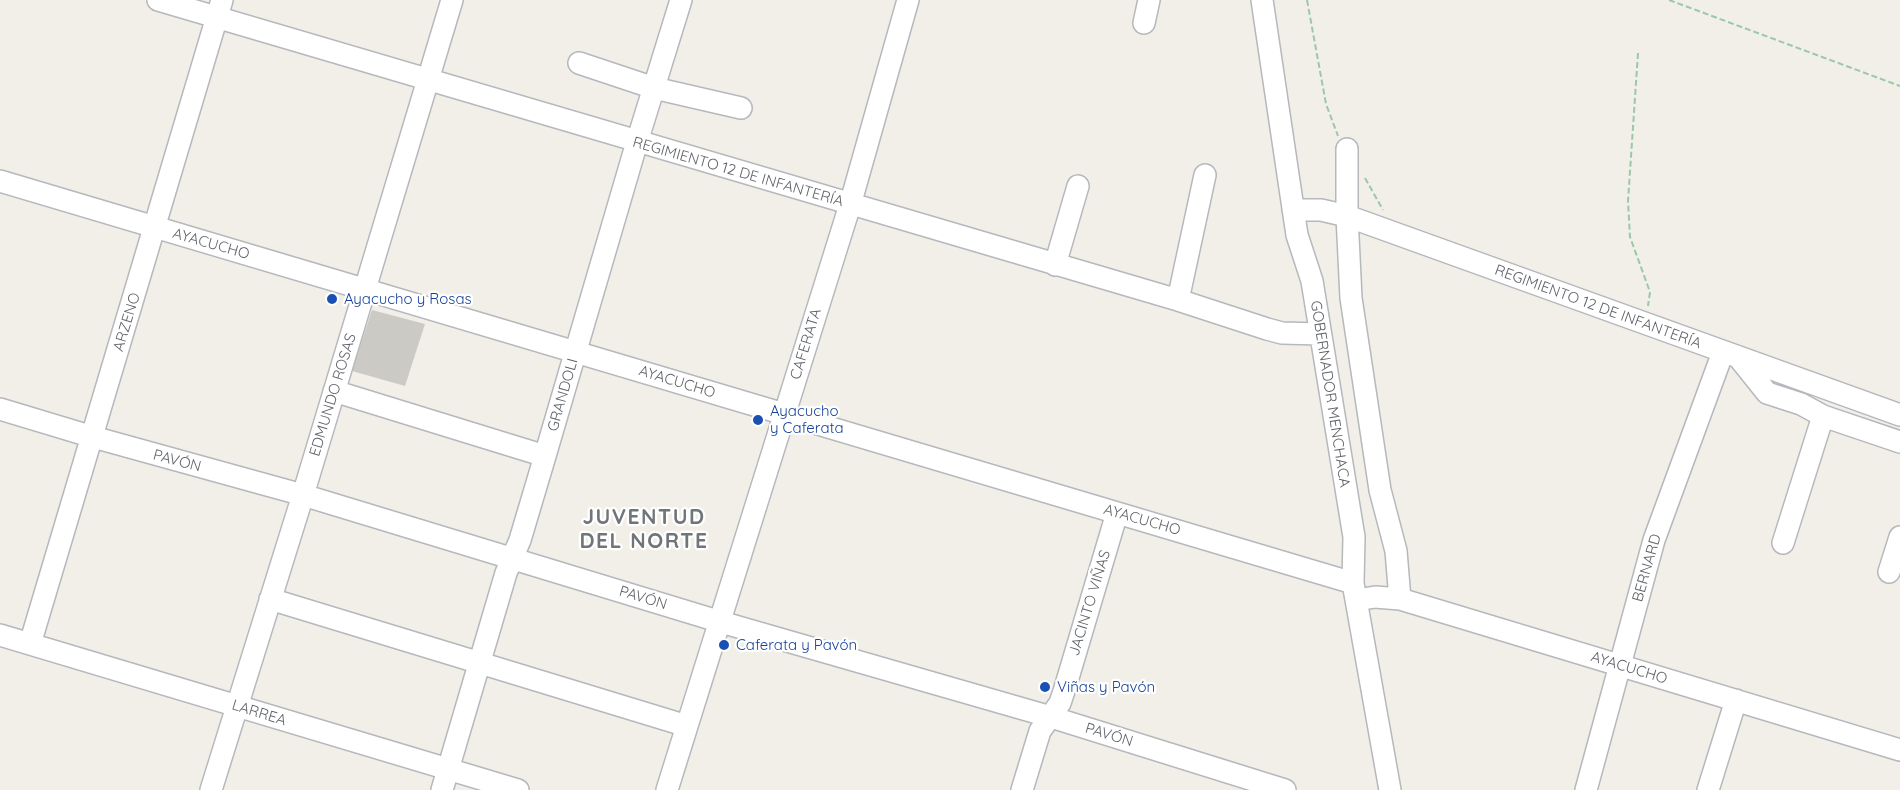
<!DOCTYPE html>
<html>
<head>
<meta charset="utf-8">
<style>
  body { margin:0 }
  canvas { display:block; background:#f1efe8 }
</style>
</head>
<body>
<canvas width="1900" height="790"></canvas>
<script>
const g = document.querySelector('canvas').getContext('2d');
g.lineJoin = 'round';
function fill(path, color) { g.fillStyle = color; g.fill(path, 'evenodd'); }
const toPath = rows => new Path2D(rows.map(r => 'M' + r).join(''));
function strokePath(path, color, width, dash) { g.strokeStyle = color; g.lineWidth = width; g.lineCap = dash ? 'butt' : 'round'; g.setLineDash(dash || []); g.stroke(path); }
function write(font, color, halo, rows, align = 'center') {
  g.font = font + ' Quicksand,sans-serif'; g.lineWidth = 4.5; g.setLineDash([]); g.textBaseline = 'middle'; g.strokeStyle = halo; g.fillStyle = color; for (const [text, x, y, turn = 0] of rows) {
    g.save(); g.translate(x, y); g.rotate((+turn || 0) * Math.PI / 180); g.textAlign = isNaN(turn) ? turn : align; if (halo) g.strokeText(text, 0, 0); g.fillText(text, 0, 0); g.restore();
  }
}
fill(toPath([
  [372,310,425,324,405,386,352,371]
]), '#cccac5');
const minor = toPath([
  [158,0,1178,300,1267,329,1282,333,1320,334],
  [1262,0,1297,235,1312,281,1354,537,1353,583,1390,790],
  [1144,23,1149,0],
  [579,63,654,88,741,108],
  [1347,149,1347,216,1351,298,1380,490,1396,551,1400,599],
  [0,181,1353,583],
  [1293,210,1321,210,1347,216,1900,415],
  [1055,265,1078,186],
  [1178,300,1205,175],
  [1739,358,1767,393,1801,404,1823,416,1900,442],
  [334,391,545,456],
  [0,409,93,437,303,495,721,622,1051,717,1285,790],
  [1783,543,1823,416],
  [1889,572,1900,537],
  [270,599,687,726],
  [1357,600,1375,597,1400,599,1900,750],
  [0,635,518,790],
  [30,644,222,0],
  [211,790,303,495,452,0],
  [442,790,506,573,520,540,545,456,637,142,681,0],
  [667,790,850,205,908,0],
  [1022,790,1040,731,1060,703,1065,688,1117,513],
  [1586,790,1654,540,1723,352],
  [1708,790,1736,700]
]);
strokePath(minor, '#b5b8bc', 24);
strokePath(toPath([
  [1307,0,1326,104,1338,136],
  [1669,0,1900,86],
  [1638,53,1628,201,1630,237,1650,292,1648,306],
  [1365,178,1383,210]
]), '#9cc7a9', 2, [6, 3]);
strokePath(minor, '#fff', 21);
for (const [x, y, r, color] of [
  [332,299,6,"#1a4fb4"],
  [758,420,6,"#1a4fb4"],
  [724,645,6,"#1a4fb4"],
  [1045,687,6,"#1a4fb4"]
]) { const dot = new Path2D(); dot.arc(x, y, r, 0, 2 * Math.PI); g.fillStyle = color; g.fill(dot); strokePath(dot, '#fff', 2); }
write('15px', '#5f6368', '#fff', [
  ["REGIMIENTO 12 DE INFANTERÍA",738,172,16],
  ["AYACUCHO",211,244,16],
  ["REGIMIENTO 12 DE INFANTERÍA",1598,307,20],
  ["ARZENO",127,322,-73],
  ["CAFERATA",806,344,-73],
  ["AYACUCHO",677,382,17],
  ["GOBERNADOR MENCHACA",1330,394,81],
  ["EDMUNDO ROSAS",333,395,-73],
  ["GRANDOLI",563,395,-74],
  ["PAVÓN",177,461,15],
  ["AYACUCHO",1142,520,16],
  ["BERNARD",1647,568,-74],
  ["PAVÓN",643,598,17],
  ["JACINTO VIÑAS",1090,603,-73],
  ["AYACUCHO",1629,668,17],
  ["LARREA",259,713,17],
  ["PAVÓN",1109,735,17]
]);
write('15px', '#164399', '#fff', [
  ["Ayacucho y Rosas",344,299],
  ["Ayacucho",770,411],
  ["y Caferata",770,428],
  ["Caferata y Pavón",736,645],
  ["Viñas y Pavón",1057,687]
], 'left');
g.letterSpacing = '1.5px';
write('bold 21px', '#70757a', '#fff', [
  ["JUVENTUD",644,518],
  ["DEL NORTE",644,542]
]);
g.letterSpacing = '0px';
</script>
</body>
</html>
